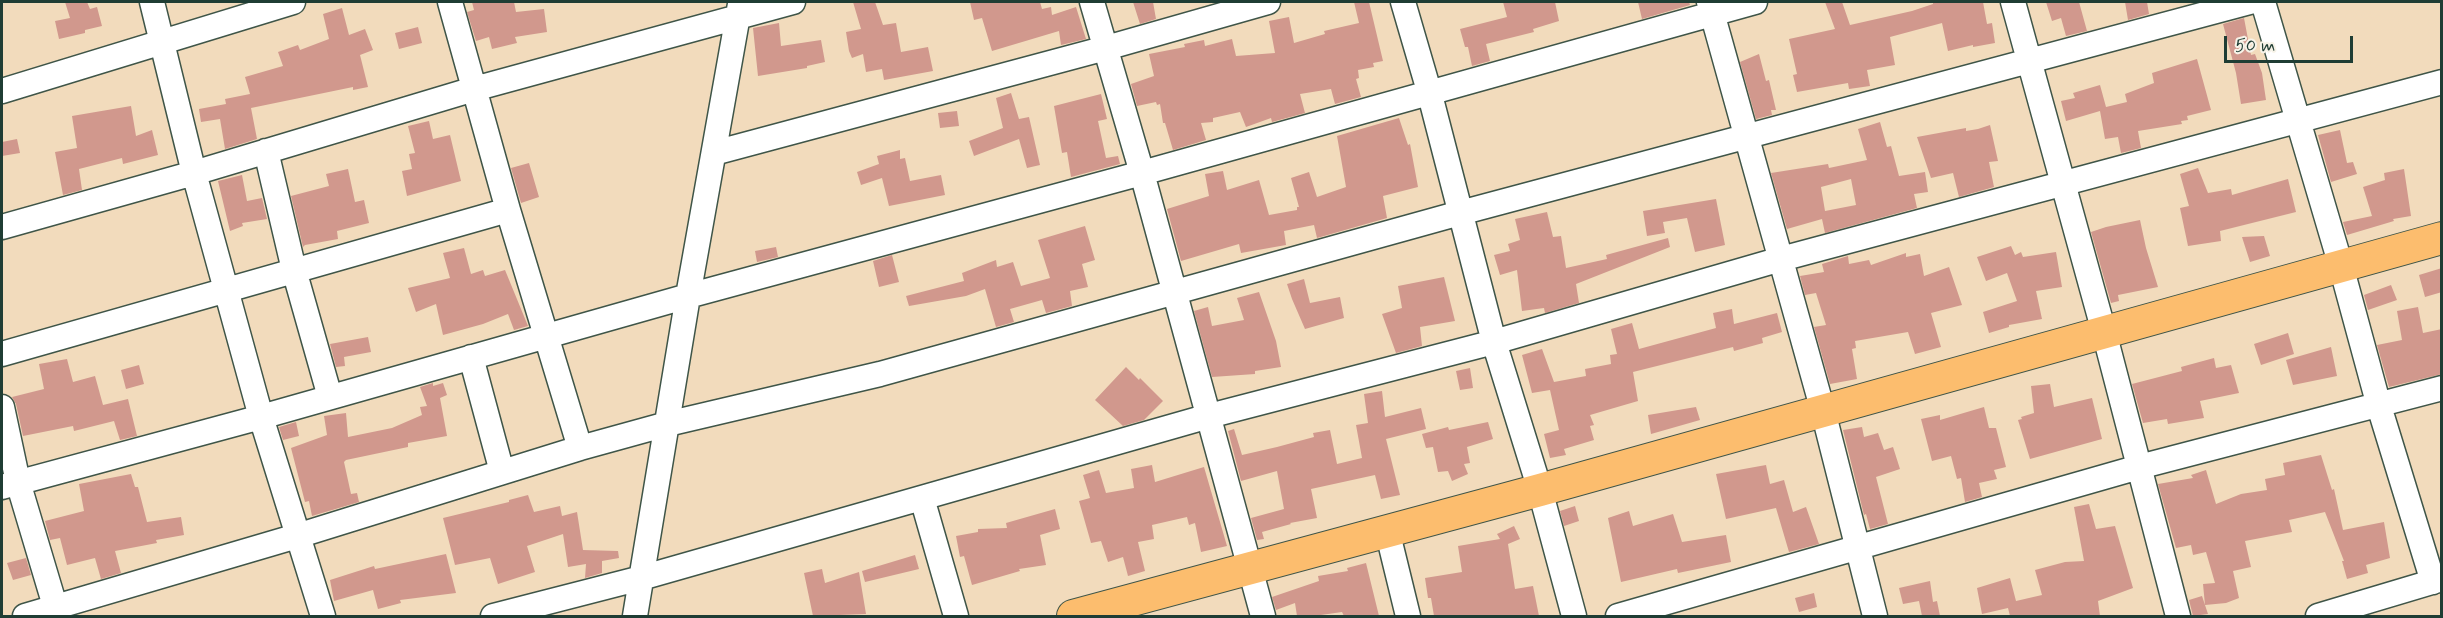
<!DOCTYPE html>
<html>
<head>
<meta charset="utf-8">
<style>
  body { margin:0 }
  #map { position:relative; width:2443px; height:618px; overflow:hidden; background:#f2dbbc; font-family:Mynerve,sans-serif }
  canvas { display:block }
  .frame { position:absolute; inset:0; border:3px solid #1f3d34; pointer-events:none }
  .scale { position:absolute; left:2224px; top:36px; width:129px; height:27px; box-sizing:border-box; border:3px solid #1f3d34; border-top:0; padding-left:8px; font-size:18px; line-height:21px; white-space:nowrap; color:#1f3d34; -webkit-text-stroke:4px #f7f3e8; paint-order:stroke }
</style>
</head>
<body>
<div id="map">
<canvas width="2443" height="618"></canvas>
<div class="frame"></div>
<div class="scale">50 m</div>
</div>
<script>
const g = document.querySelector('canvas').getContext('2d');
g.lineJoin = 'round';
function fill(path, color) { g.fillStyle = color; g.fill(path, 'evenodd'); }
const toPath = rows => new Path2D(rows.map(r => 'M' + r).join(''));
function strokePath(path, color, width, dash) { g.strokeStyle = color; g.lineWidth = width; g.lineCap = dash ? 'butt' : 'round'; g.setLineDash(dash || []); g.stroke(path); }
fill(toPath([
  [65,2,87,2,90,9,97,7,102,26,85,30,85,33,59,39,55,21,70,18],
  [472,2,514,2,516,12,544,9,547,32,515,37,517,43,492,49,489,37,476,41,467,12,474,10],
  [853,2,875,2,883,25,896,23,901,52,928,47,933,71,884,80,882,69,866,72,863,54,852,58,849,51,846,32,861,29],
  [970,2,1040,2,1042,9,1051,7,1052,15,1076,7,1086,39,1061,45,1059,31,992,51,982,18,974,20],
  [1133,2,1153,2,1156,19,1140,24],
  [1354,2,1369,2,1383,61,1373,63,1374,67,1358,70,1359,78,1356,79,1361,97,1335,104,1331,89,1300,94,1305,113,1272,122,1271,118,1246,127,1240,112,1213,118,1213,122,1201,123,1206,140,1173,150,1165,123,1163,123,1160,104,1157,105,1156,102,1137,106,1131,84,1154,76,1149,54,1185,47,1184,44,1204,40,1205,46,1232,39,1236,56,1275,53,1269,21,1289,17,1294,43,1325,34,1324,31,1359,23],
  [1503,2,1555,2,1559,21,1533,29,1534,32,1486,44,1490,61,1472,66,1468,47,1465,47,1460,29,1507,17],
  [1638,2,1689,2,1690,5,1642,19],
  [1825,2,1842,2,1850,25,1912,11,1933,4,1933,2,1983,2,1987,24,1992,23,1995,43,1973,47,1973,45,1948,51,1942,23,1890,37,1895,65,1867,70,1870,86,1849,89,1848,83,1797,92,1793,75,1797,74,1789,39,1835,29],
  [2046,2,2079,2,2087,31,2066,36,2061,18,2052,21],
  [2125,2,2147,2,2149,14,2128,20],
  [342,8,349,35,365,29,373,50,360,55,368,87,353,90,353,87,251,108,257,139,225,149,220,119,201,122,199,109,226,104,225,99,250,94,245,77,283,66,278,52,298,45,300,50,329,39,323,14],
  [2244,18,2251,55,2255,54,2262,73,2266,100,2241,104,2236,73,2223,24],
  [779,23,781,46,821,40,825,62,807,66,807,68,758,76,753,28],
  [418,27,422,43,399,49,395,33],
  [1759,54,1766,81,1769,80,1776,110,1771,110,1772,115,1756,119,1740,62],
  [2197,59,2211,110,2187,116,2188,120,2181,121,2182,124,2138,131,2141,148,2121,153,2118,137,2105,139,2100,111,2066,121,2061,101,2075,98,2073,93,2100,85,2106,107,2127,102,2125,94,2154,83,2152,73],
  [1011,93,1019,119,1029,117,1040,165,1027,168,1019,139,974,156,969,141,1003,128,996,98],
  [1101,94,1107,119,1098,121,1106,158,1118,156,1120,164,1071,177,1067,152,1062,153,1054,106],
  [131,106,136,136,152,130,158,155,123,164,122,158,79,169,82,190,63,195,55,152,77,148,72,116],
  [957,111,959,126,940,128,938,113],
  [1399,118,1408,145,1410,144,1418,187,1383,196,1387,218,1317,238,1314,225,1284,231,1286,245,1241,253,1239,244,1181,261,1167,209,1209,196,1205,174,1223,171,1227,190,1259,180,1269,215,1297,210,1297,207,1299,207,1291,178,1309,172,1317,197,1346,187,1337,136],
  [429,121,433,139,450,135,461,181,407,196,402,171,412,169,409,154,415,153,408,126],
  [1880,122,1887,147,1891,146,1899,176,1925,172,1928,192,1914,194,1917,208,1825,233,1822,219,1787,229,1771,173,1828,164,1829,168,1867,160,1858,129],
  [1851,179,1856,205,1825,211,1821,187],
  [1990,125,1998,161,1989,162,1994,187,1959,197,1953,173,1931,178,1917,137,1966,128,1966,131,1978,129],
  [2340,130,2347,163,2353,162,2357,174,2331,182,2318,135],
  [17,139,20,153,2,156,2,142],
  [900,150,900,159,905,158,910,181,941,175,945,195,889,206,882,178,861,185,857,172,879,164,877,156],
  [529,163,539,197,521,203,511,168],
  [2198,168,2208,193,2231,189,2232,195,2288,179,2296,212,2220,231,2221,241,2188,246,2180,208,2189,206,2180,174],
  [348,169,355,202,364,200,369,223,337,231,338,239,305,245,303,247,291,196,329,186,326,174],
  [2404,169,2411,216,2393,219,2394,221,2347,235,2343,222,2372,216,2363,187,2385,180,2384,173],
  [242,175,247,201,262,198,267,219,242,223,243,226,230,231,218,181],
  [1716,199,1725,245,1695,252,1687,218,1663,222,1665,233,1647,236,1643,211],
  [1547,212,1553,237,1561,236,1566,268,1607,259,1606,255,1668,238,1670,247,1576,284,1579,303,1545,313,1544,308,1522,311,1517,270,1500,275,1494,255,1510,251,1508,244,1520,240,1515,219],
  [2140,220,2146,248,2158,287,2118,295,2119,301,2111,303,2091,232,2106,227],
  [1085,226,1095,260,1082,264,1088,287,1070,291,1072,306,1046,313,1042,300,1010,309,1014,322,996,327,985,289,966,296,909,306,906,296,964,281,962,273,996,260,997,267,1013,262,1021,286,1050,278,1038,240],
  [2264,236,2270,256,2250,262,2242,237],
  [2011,246,2015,255,2021,252,2023,257,2056,252,2062,287,2036,291,2042,319,2009,325,2009,327,1989,333,1983,312,2017,301,2007,273,1986,281,1977,257],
  [776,247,778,257,757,262,755,251],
  [464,248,471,274,483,270,485,276,505,270,528,326,514,330,508,314,483,324,443,335,436,304,416,312,408,288,450,278,443,253],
  [1906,253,1906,257,1920,254,1924,276,1949,267,1962,305,1931,313,1941,347,1915,354,1908,332,1855,341,1856,348,1852,349,1857,379,1830,384,1814,327,1826,325,1816,293,1805,295,1800,276,1824,272,1822,264,1848,256,1849,264,1869,260,1871,265],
  [892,255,899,282,879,287,873,261],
  [2442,268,2442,292,2425,297,2419,275],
  [1444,277,1455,321,1420,327,1422,346,1396,353,1382,314,1402,308,1398,286],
  [1304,279,1310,303,1340,297,1344,318,1305,329,1292,299,1287,284],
  [2391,285,2397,300,2368,310,2364,295],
  [1259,292,1276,341,1281,367,1255,371,1255,374,1212,377,1194,311,1208,307,1212,326,1244,320,1237,298],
  [2418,307,2423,333,2442,329,2442,374,2389,387,2377,345,2402,340,2397,311],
  [1732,309,1734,324,1777,313,1782,332,1762,338,1763,343,1734,351,1733,347,1633,372,1638,401,1590,415,1594,425,1590,426,1594,440,1564,449,1566,455,1550,458,1544,434,1559,430,1550,390,1532,393,1522,355,1542,349,1554,382,1586,376,1585,369,1611,364,1610,355,1617,354,1611,329,1632,323,1639,349,1716,328,1713,313],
  [2288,333,2294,354,2261,365,2254,344],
  [368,337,371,352,344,357,345,366,336,367,330,344],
  [2331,347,2337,376,2293,385,2286,360],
  [2214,358,2216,368,2231,365,2239,393,2200,401,2204,418,2168,424,2167,419,2143,423,2132,384,2182,371,2181,367],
  [67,359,73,382,95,376,103,405,128,399,137,436,120,440,114,421,74,431,73,426,23,436,16,404,12,397,44,389,39,364],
  [139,365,144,384,126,389,121,370],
  [1126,367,1139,380,1140,378,1163,401,1144,420,1123,426,1095,400],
  [1470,368,1473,388,1460,390,1456,371],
  [433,383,433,386,443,383,447,395,440,398,447,436,408,443,408,447,346,460,344,462,351,494,357,493,359,502,312,516,309,501,305,502,291,448,327,435,324,416,346,413,348,437,392,428,422,415,420,407,427,406,420,387],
  [2050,384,2054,407,2092,398,2102,439,2030,459,2018,420,2022,419,2021,417,2034,413,2031,386],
  [1382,391,1385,417,1421,408,1426,429,1386,439,1400,495,1381,499,1375,475,1311,489,1317,518,1290,523,1291,524,1262,532,1264,539,1257,540,1251,518,1284,509,1277,471,1241,481,1228,431,1234,429,1242,455,1277,447,1314,437,1313,433,1330,430,1337,464,1362,458,1356,425,1368,423,1364,394],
  [1696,407,1700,420,1651,434,1648,415],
  [1984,407,1989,428,1996,428,2006,467,1994,470,1997,479,1979,483,1982,497,1965,502,1961,478,1957,479,1951,456,1932,461,1921,419,1940,415,1940,420],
  [296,422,299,436,283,440,279,427],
  [1488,422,1493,439,1467,447,1470,463,1464,464,1468,474,1452,481,1448,471,1438,472,1433,447,1426,448,1422,434,1448,427,1449,430],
  [1862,427,1864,437,1878,433,1884,450,1893,447,1900,469,1876,477,1888,524,1870,529,1866,514,1864,515,1843,430],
  [2321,455,2332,490,2334,489,2343,530,2384,522,2390,558,2366,565,2368,573,2347,579,2342,561,2344,561,2325,512,2289,520,2292,532,2245,541,2251,567,2233,571,2239,598,2226,603,2205,605,2203,584,2215,583,2206,552,2193,555,2191,545,2176,548,2158,484,2193,478,2191,475,2206,470,2216,504,2241,494,2267,490,2265,479,2285,475,2283,463],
  [1152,465,1155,482,1204,467,1227,546,1201,552,1195,523,1189,525,1187,517,1152,525,1154,539,1138,542,1145,571,1128,576,1123,557,1108,562,1101,541,1091,543,1079,501,1090,498,1083,475,1099,470,1106,493,1134,488,1131,469],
  [1766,465,1770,484,1784,480,1793,512,1806,507,1819,544,1789,552,1776,508,1726,519,1716,474],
  [131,474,135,487,138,487,147,522,181,517,184,535,156,540,157,543,115,551,121,573,101,579,95,558,67,565,60,538,50,540,45,521,84,511,79,484],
  [528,495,534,512,560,506,562,516,577,512,583,550,618,551,619,558,602,561,602,573,585,578,586,564,568,567,563,534,527,546,535,572,498,584,490,558,455,565,443,518,509,502,509,500],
  [2089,504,2096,529,2115,526,2133,588,2098,601,2100,616,2010,616,2008,608,1982,614,1977,588,2010,578,2016,601,2042,595,2035,570,2065,562,2084,561,2074,507],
  [1575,506,1579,521,1564,526,1560,511],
  [1055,509,1060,529,1040,535,1046,565,1019,569,1020,571,972,585,964,556,960,557,956,536,978,532,978,529,1007,528,1006,523],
  [1629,511,1633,526,1673,514,1682,542,1726,535,1731,562,1678,573,1677,569,1621,582,1608,518],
  [1514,526,1520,539,1508,544,1515,589,1533,586,1539,616,1434,616,1431,598,1428,598,1425,578,1462,572,1458,546,1500,539,1497,534],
  [446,554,456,593,400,600,401,603,378,609,373,590,334,601,330,580,374,566,375,569],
  [915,555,919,569,865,582,862,571],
  [26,558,31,575,13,580,7,563],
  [1366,563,1379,616,1344,616,1342,612,1314,616,1297,616,1295,603,1276,610,1272,597,1319,581,1318,576,1348,571,1347,568],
  [822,569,825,583,859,572,866,614,813,616,804,573],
  [1930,581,1933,602,1937,601,1940,616,1922,616,1919,601,1903,604,1899,588],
  [1814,593,1817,607,1799,612,1795,598],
  [2202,596,2208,614,2193,616,2189,600]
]), '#d1988d');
const minor = toPath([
  [152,2,194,173,261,417,323,616],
  [450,2,508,210,580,448],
  [1092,2,1142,173,1263,616],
  [1403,2,1429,91,1494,342,1540,490,1574,616],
  [1709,2,1823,411,1875,616],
  [2013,2,2104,332,2178,616],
  [2263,2,2341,266,2379,406,2433,582],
  [2,91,293,2],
  [266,151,294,270,330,397],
  [714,153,1106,48,1268,2],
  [2,227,194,173,474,89,793,2],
  [2,354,508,210],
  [471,357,502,472],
  [2,407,18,482,58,616],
  [2,487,261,417,688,296,1142,173,1755,2],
  [922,498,956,616],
  [1387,530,1408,616],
  [25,616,297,536,580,448,667,424,880,374,1460,213,2250,2],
  [493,616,641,578,1209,416,1494,342,1781,259,2442,82],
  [635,616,688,296,740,4],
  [1618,616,2139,467,2442,388],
  [2318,616,2442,579]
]);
const major = toPath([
  [1073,616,1540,490,2442,238]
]);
strokePath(minor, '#3f5548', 27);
strokePath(major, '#3f5548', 34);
strokePath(minor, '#fff', 24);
strokePath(major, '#fcbd6e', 32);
</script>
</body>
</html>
